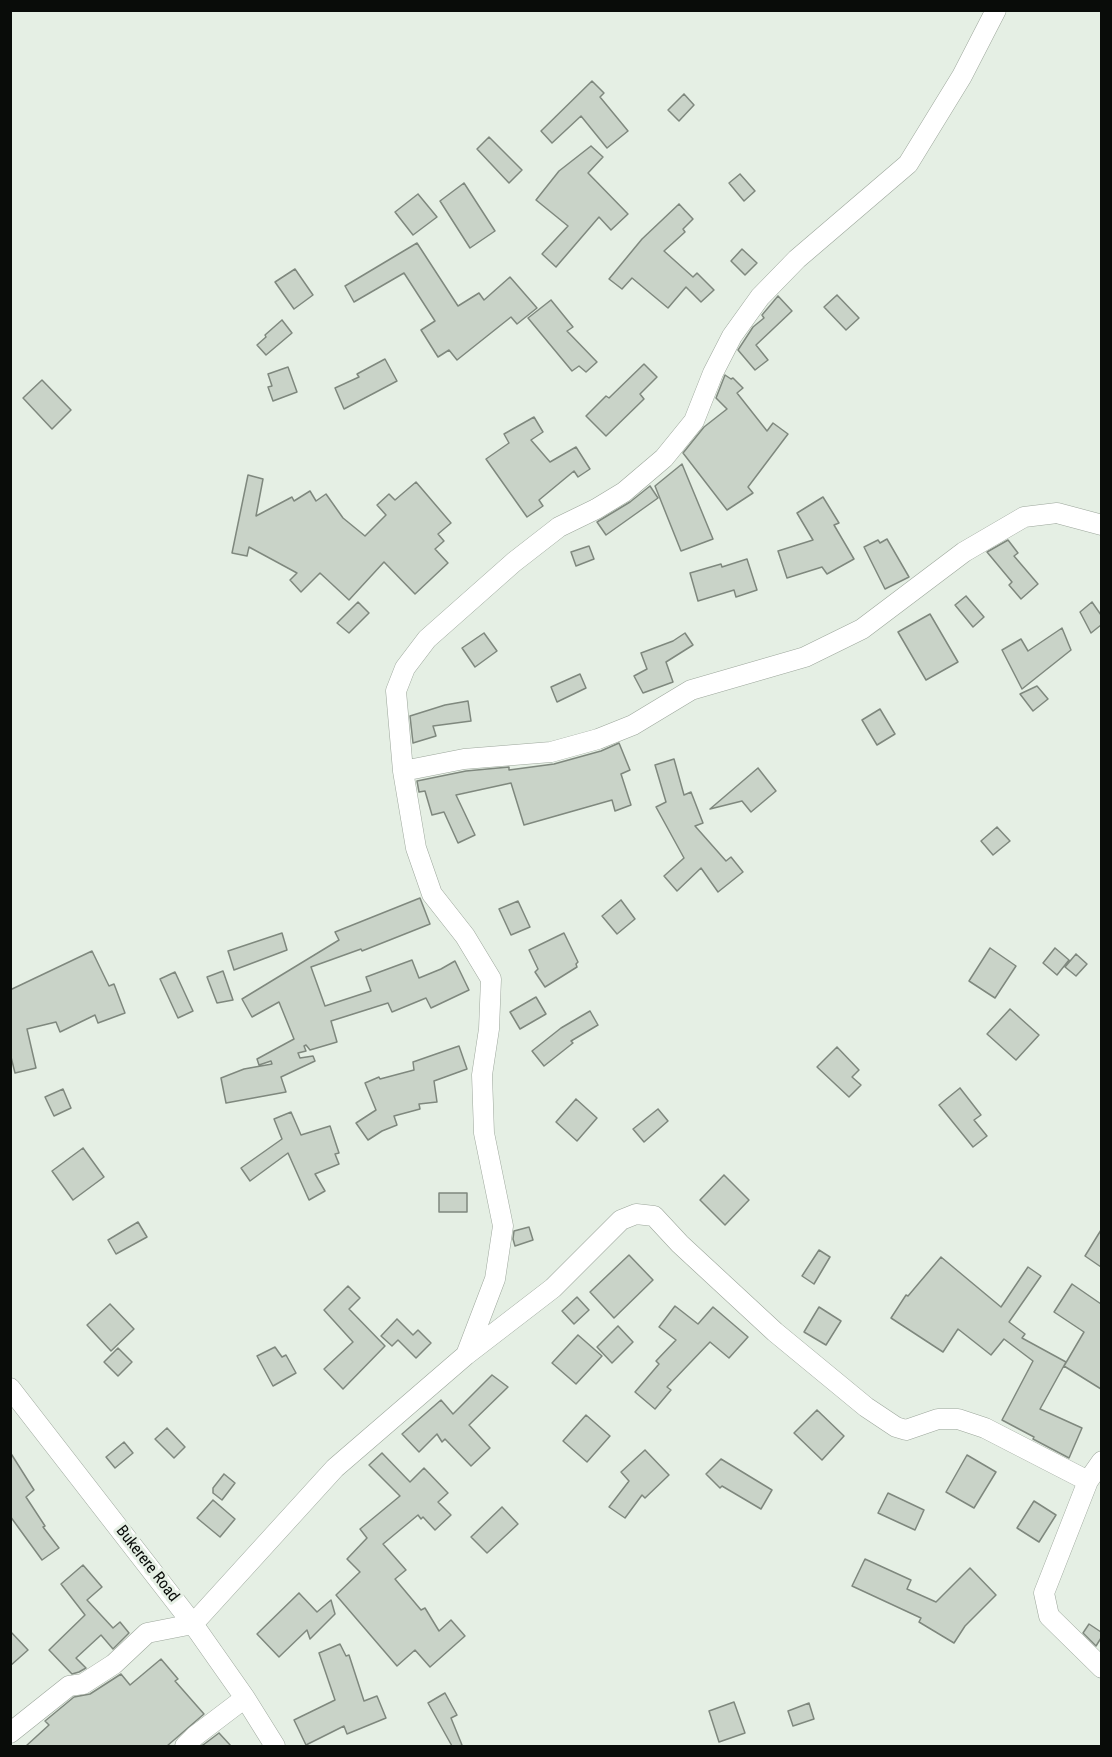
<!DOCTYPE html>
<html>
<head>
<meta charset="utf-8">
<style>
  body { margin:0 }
  #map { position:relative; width:1112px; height:1757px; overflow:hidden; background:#e5efe4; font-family:"Roboto Condensed",sans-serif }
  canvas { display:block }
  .frame { position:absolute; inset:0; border:12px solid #090c09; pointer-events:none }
</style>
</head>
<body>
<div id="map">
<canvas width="1112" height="1757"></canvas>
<div class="frame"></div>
</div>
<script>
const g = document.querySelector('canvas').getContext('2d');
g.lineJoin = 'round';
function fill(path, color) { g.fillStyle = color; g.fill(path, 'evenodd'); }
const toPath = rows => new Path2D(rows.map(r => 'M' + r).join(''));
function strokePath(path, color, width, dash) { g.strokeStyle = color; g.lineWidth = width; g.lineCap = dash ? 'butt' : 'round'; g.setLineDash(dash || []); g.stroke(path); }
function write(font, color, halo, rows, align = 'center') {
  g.font = font + ' "Roboto Condensed",sans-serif'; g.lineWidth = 6; g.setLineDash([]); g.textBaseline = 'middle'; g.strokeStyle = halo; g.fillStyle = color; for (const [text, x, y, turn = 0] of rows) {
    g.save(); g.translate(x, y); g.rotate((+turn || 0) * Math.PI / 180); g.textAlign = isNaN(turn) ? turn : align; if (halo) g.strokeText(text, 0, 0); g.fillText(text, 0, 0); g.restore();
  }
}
const building = toPath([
  [592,81,604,93,600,97,628,131,607,148,581,116,552,143,541,131,592,81],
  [684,94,694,105,679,121,668,110,684,94],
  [489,137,522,170,509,183,477,149,489,137],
  [591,146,603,157,588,173,628,214,611,230,599,217,556,267,542,254,568,226,536,200,559,171,591,146],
  [740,174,755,191,744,201,729,183,740,174],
  [464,183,495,231,470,248,440,201,464,183],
  [418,194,437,217,413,235,395,212,418,194],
  [679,204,693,219,683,229,685,232,664,251,693,277,697,273,714,290,701,302,686,287,668,308,632,278,622,289,609,279,642,239,679,204],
  [417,243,458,306,479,293,484,300,510,277,537,308,517,324,511,317,457,360,449,350,438,357,421,330,435,321,404,273,354,302,345,286,417,243],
  [742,249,757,263,745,275,731,261,742,249],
  [295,269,313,295,294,309,275,282,295,269],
  [837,295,859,318,846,330,824,307,837,295],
  [778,296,792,311,756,345,768,360,755,370,738,350,753,327,764,318,762,315,778,296],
  [551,300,573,327,567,331,597,362,586,372,579,366,572,371,528,318,551,300],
  [282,320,292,333,266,355,257,345,266,337,265,335,282,320],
  [385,359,397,381,344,409,335,388,359,377,357,374,385,359],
  [644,364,657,377,640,394,644,399,606,436,586,416,606,396,609,398,644,364],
  [288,367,297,392,273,401,268,387,272,386,268,374,288,367],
  [725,375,731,379,733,378,743,388,737,393,767,431,773,423,788,434,748,487,753,493,727,510,683,453,704,427,727,409,716,398,725,375],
  [42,380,71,410,52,429,23,398,42,380],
  [534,417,543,432,531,440,550,462,576,447,590,469,578,477,574,471,539,500,543,506,527,517,486,459,509,443,504,434,534,417],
  [682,464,713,539,681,551,655,486,682,464],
  [248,475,263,479,256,516,292,497,294,501,310,491,316,501,326,494,343,518,365,536,386,515,377,505,389,494,395,500,416,482,451,523,438,534,444,541,435,549,448,563,415,594,384,562,349,600,320,573,301,592,290,580,297,573,249,547,247,556,232,553,248,475],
  [650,486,658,498,606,535,597,522,630,502,650,486],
  [823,497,839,523,834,525,854,559,827,574,822,567,787,578,778,551,813,540,797,513,823,497],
  [887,539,909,577,885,589,864,547,878,540,880,543,887,539],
  [1008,540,1018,553,1014,556,1038,584,1021,599,1009,585,1012,582,987,552,1008,540],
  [589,546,594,559,576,566,571,552,589,546],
  [747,559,757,590,736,597,734,590,698,601,690,573,721,564,722,567,747,559],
  [966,596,984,617,973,627,955,605,966,596],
  [358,602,369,613,349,633,337,623,358,602],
  [1092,602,1101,615,1101,625,1091,633,1080,612,1092,602],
  [930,614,958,662,926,680,898,632,930,614],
  [1062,628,1071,650,1022,689,1002,650,1021,639,1028,651,1062,628],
  [484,633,497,651,475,667,462,648,484,633],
  [685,633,693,645,666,662,673,682,643,693,634,676,647,669,641,653,673,641,685,633],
  [580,674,586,688,557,702,551,687,580,674],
  [1037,686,1048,699,1033,711,1020,694,1037,686],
  [468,701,471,721,433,726,436,736,413,743,410,716,445,705,468,701],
  [880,709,895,734,877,745,862,720,880,709],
  [619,743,630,770,621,774,631,805,615,811,612,800,524,825,511,783,456,795,475,835,458,843,444,812,432,815,425,791,419,792,417,781,466,771,509,767,509,770,554,764,601,751,619,743],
  [674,759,684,795,691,792,703,823,695,826,726,861,731,857,743,872,718,892,701,868,677,891,664,876,684,858,656,807,666,802,655,765,674,759],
  [758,768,776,791,751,812,742,801,710,809,758,768],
  [997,827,1010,841,993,855,981,841,997,827],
  [420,898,430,924,362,951,361,949,311,967,325,1006,371,991,366,977,412,960,419,978,441,969,455,961,469,990,431,1008,426,998,392,1012,388,1003,331,1021,337,1042,310,1050,306,1045,304,1046,306,1051,298,1053,300,1058,313,1056,315,1061,281,1077,286,1092,226,1103,221,1078,244,1069,272,1064,271,1061,259,1065,257,1059,294,1039,279,1002,252,1017,242,999,339,940,335,932,420,898],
  [621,900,635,919,617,934,602,916,621,900],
  [518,901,530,927,511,935,499,909,518,901],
  [282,933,287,950,234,970,228,951,282,933],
  [564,933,578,962,576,964,577,967,545,987,535,972,538,969,529,950,564,933],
  [990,948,1016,966,995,998,969,981,990,948],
  [1055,948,1069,960,1057,975,1043,963,1055,948],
  [92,951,109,986,114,984,125,1013,98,1023,95,1015,60,1032,56,1022,27,1029,36,1068,15,1073,10,1053,10,990,92,951],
  [1076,954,1087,964,1076,976,1065,967,1076,954],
  [223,971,233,1000,217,1003,207,977,223,971],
  [175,972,193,1011,178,1018,160,979,175,972],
  [536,997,546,1014,520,1029,510,1012,536,997],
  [1010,1009,1039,1035,1016,1060,987,1034,1010,1009],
  [590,1011,598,1025,571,1041,573,1043,544,1066,532,1051,561,1028,590,1011],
  [459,1046,467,1069,434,1081,437,1102,419,1104,420,1109,394,1116,397,1125,382,1131,368,1140,356,1123,376,1110,365,1083,379,1077,380,1079,414,1070,413,1062,459,1046],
  [837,1047,859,1070,852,1077,861,1085,849,1097,817,1067,837,1047],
  [960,1088,981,1115,974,1120,987,1136,973,1147,939,1105,960,1088],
  [63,1089,71,1108,54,1116,45,1097,63,1089],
  [576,1099,597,1118,577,1141,556,1122,576,1099],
  [658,1109,668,1121,644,1142,633,1129,658,1109],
  [291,1112,301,1135,330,1126,339,1153,335,1154,339,1164,315,1174,325,1191,309,1200,288,1153,250,1181,241,1168,282,1139,274,1119,291,1112],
  [83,1148,104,1177,73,1200,52,1171,83,1148],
  [724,1175,749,1200,725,1225,700,1200,724,1175],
  [439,1193,467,1193,467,1212,439,1212,439,1193],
  [138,1222,147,1237,116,1254,108,1240,138,1222],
  [529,1227,533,1240,515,1246,513,1239,514,1231,529,1227],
  [1101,1230,1101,1267,1085,1256,1101,1230],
  [819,1250,830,1257,814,1284,802,1276,819,1250],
  [629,1255,653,1280,614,1318,590,1292,629,1255],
  [941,1257,1001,1307,1028,1267,1041,1276,1009,1322,1025,1334,1022,1338,1066,1362,1040,1409,1082,1428,1069,1458,1033,1439,1034,1437,1002,1420,1033,1361,1004,1339,991,1355,958,1329,943,1352,891,1318,906,1295,908,1296,941,1257],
  [1072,1284,1101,1304,1101,1389,1064,1366,1084,1332,1054,1312,1072,1284],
  [348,1286,360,1298,349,1309,385,1346,343,1389,324,1369,353,1342,324,1310,348,1286],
  [577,1297,589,1310,574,1324,562,1311,577,1297],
  [110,1304,134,1329,111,1351,87,1325,110,1304],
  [675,1306,698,1324,713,1307,748,1337,729,1358,710,1342,667,1387,671,1390,655,1409,635,1392,659,1364,656,1361,676,1340,659,1327,675,1306],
  [819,1307,841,1321,826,1345,804,1332,819,1307],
  [397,1319,413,1335,418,1330,431,1343,416,1358,398,1340,392,1346,381,1336,397,1319],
  [618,1326,633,1342,612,1363,597,1347,618,1326],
  [578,1335,602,1356,576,1384,552,1363,578,1335],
  [275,1347,282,1357,286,1355,296,1373,273,1386,257,1356,275,1347],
  [118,1348,132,1362,118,1376,104,1362,118,1348],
  [492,1375,508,1387,469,1425,490,1448,471,1466,445,1439,442,1442,437,1434,419,1452,402,1434,441,1400,453,1414,492,1375],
  [817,1410,844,1436,822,1460,794,1433,817,1410],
  [586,1415,610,1436,587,1462,563,1441,586,1415],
  [167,1428,185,1447,174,1458,155,1439,167,1428],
  [124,1442,133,1453,115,1468,106,1457,124,1442],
  [645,1450,669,1475,645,1498,642,1495,625,1518,609,1507,629,1481,621,1472,645,1450],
  [10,1452,34,1490,26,1497,45,1526,43,1527,59,1548,42,1560,10,1516,10,1452],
  [382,1453,410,1482,424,1468,448,1493,438,1502,451,1515,435,1530,423,1517,421,1519,418,1515,383,1544,406,1570,395,1579,421,1610,425,1608,439,1631,451,1620,465,1636,430,1667,415,1650,397,1666,336,1595,360,1572,347,1559,367,1538,360,1529,400,1496,369,1465,382,1453],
  [967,1455,996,1472,974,1508,946,1492,967,1455],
  [721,1459,772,1490,761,1509,722,1486,720,1488,706,1474,721,1459],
  [224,1474,235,1483,222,1500,213,1493,213,1488,224,1474],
  [888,1493,924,1510,915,1530,878,1513,888,1493],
  [213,1500,235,1519,220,1537,197,1518,213,1500],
  [1034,1501,1056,1515,1039,1542,1017,1528,1034,1501],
  [502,1507,518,1524,487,1553,471,1537,502,1507],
  [865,1559,911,1580,907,1589,936,1602,970,1568,996,1595,965,1626,954,1643,919,1622,921,1618,852,1586,865,1559],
  [83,1565,102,1587,87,1600,113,1628,120,1622,129,1633,113,1649,101,1635,76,1658,86,1668,79,1672,72,1674,49,1650,85,1615,61,1584,83,1565],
  [299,1593,317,1612,331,1600,335,1614,310,1639,307,1630,279,1657,257,1634,299,1593],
  [1089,1624,1101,1632,1101,1638,1096,1646,1083,1633,1089,1624],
  [10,1631,28,1650,10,1666,10,1631],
  [340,1644,346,1656,349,1655,364,1701,377,1696,386,1718,347,1734,344,1726,306,1745,294,1720,335,1700,319,1653,340,1644],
  [161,1659,178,1679,175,1681,204,1714,167,1746,26,1746,49,1725,45,1721,74,1697,90,1694,121,1674,130,1685,161,1659],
  [445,1693,457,1715,451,1718,462,1745,459,1746,452,1746,428,1703,445,1693],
  [734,1702,745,1733,719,1742,709,1711,734,1702],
  [809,1703,814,1719,793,1726,788,1711,809,1703],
  [219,1733,231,1746,201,1746,203,1745,219,1733]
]);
fill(building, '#c9d3c8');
strokePath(building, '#7f887e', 1.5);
const minor = toPath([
  [403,771,464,759,551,752,598,739,633,725,691,690,805,657,862,629,964,552,1024,517,1057,513,1102,525],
  [466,1355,495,1279,503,1226,484,1133,482,1075,489,1029,491,979,465,936,432,894,416,848,403,771,396,691,405,668,427,639,514,562,559,527,596,509,624,492,664,458,694,421,713,373,732,336,760,297,797,259,908,164,962,76,996,10],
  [10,1388,193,1624,245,1698,275,1746],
  [1102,1461,1088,1481,1044,1593,1049,1616,1102,1668],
  [10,1733,69,1686,83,1684,114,1664,147,1633,193,1624,335,1468,466,1355,553,1288,621,1220,636,1214,654,1216,680,1244,775,1332,866,1407,896,1427,906,1430,938,1419,958,1419,985,1428,1088,1481],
  [185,1746,195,1736,245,1698]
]);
strokePath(minor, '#9ca69b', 21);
strokePath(minor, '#fff', 20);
write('16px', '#090c09', '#e5efe4', [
  ["Bukerere Road",147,1564,52]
]);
</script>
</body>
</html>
